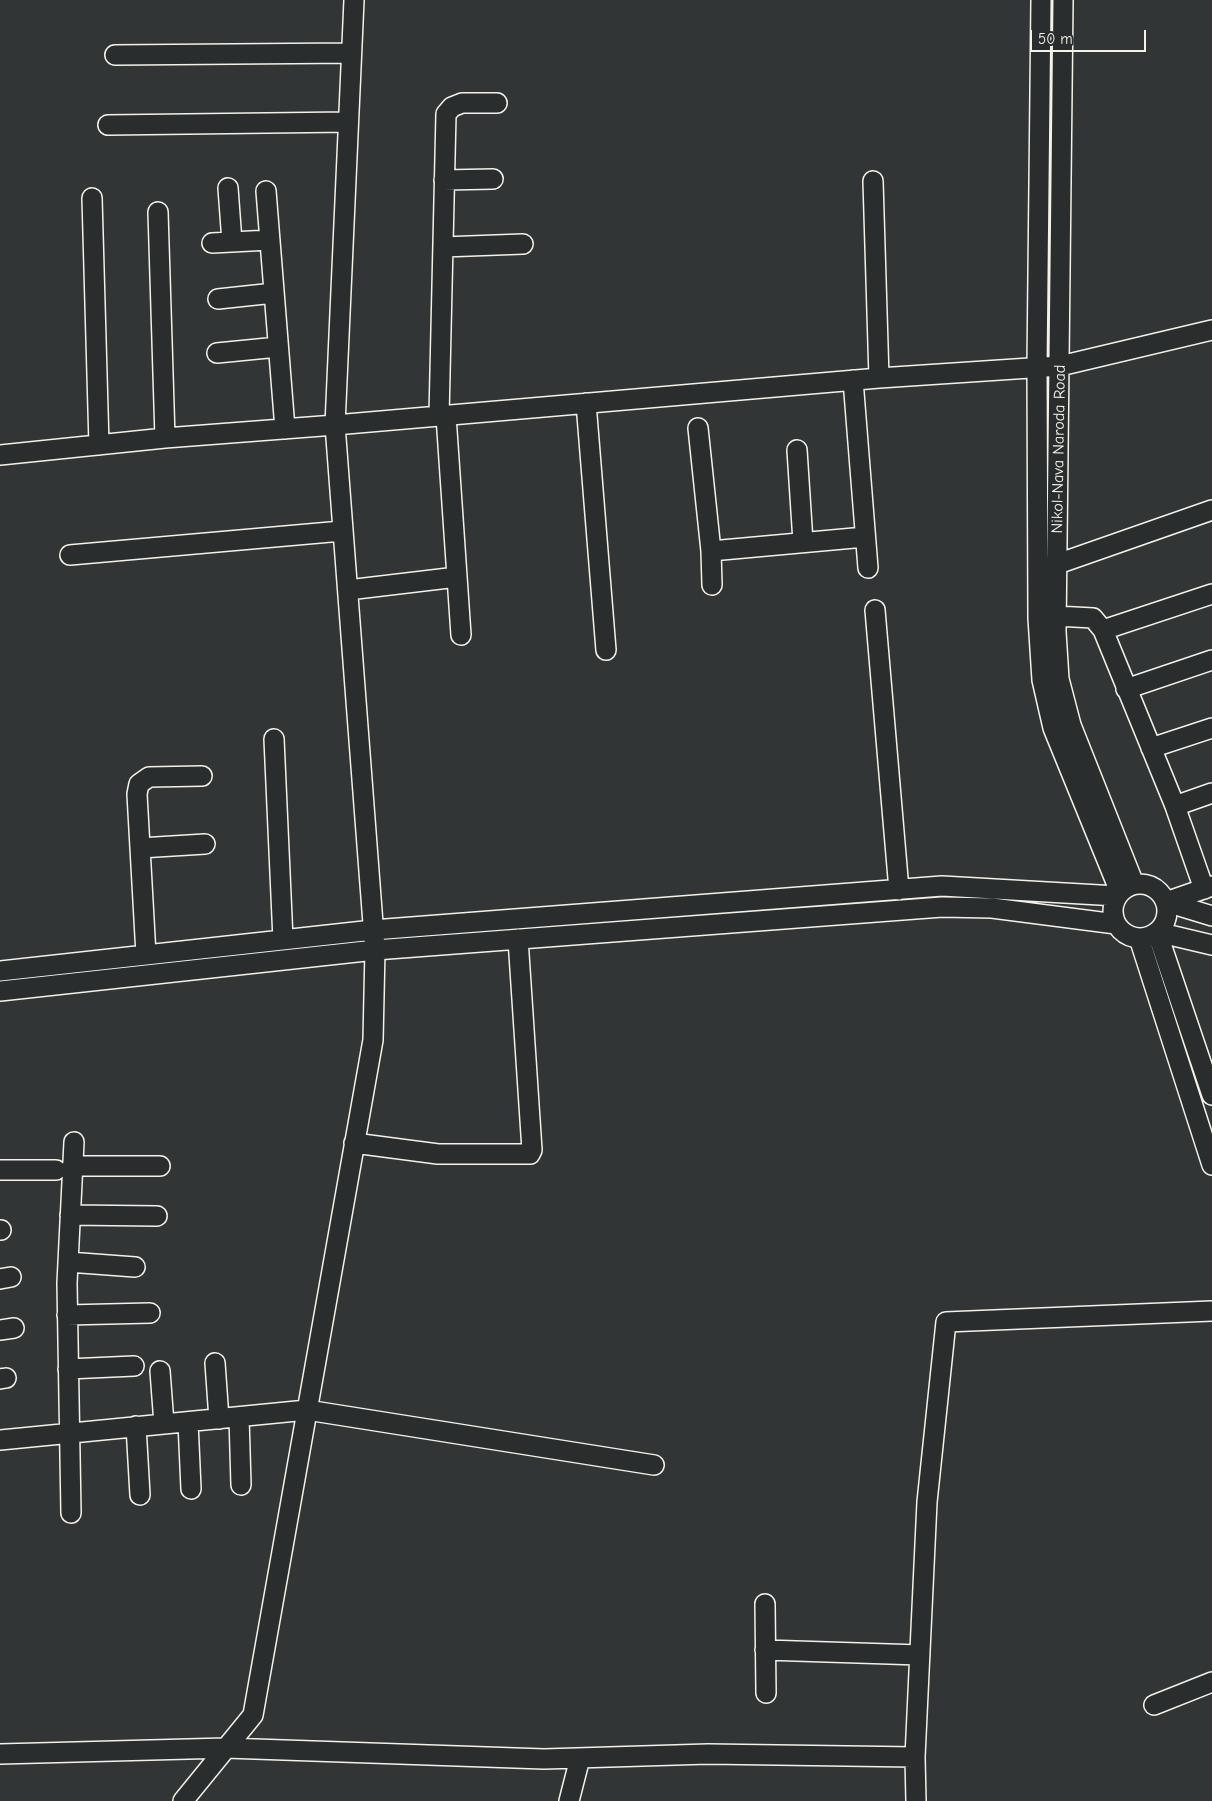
<!DOCTYPE html>
<html>
<head>
<meta charset="utf-8">
<style>
  body { margin:0 }
  #map { position:relative; width:1212px; height:1801px; overflow:hidden; background:#323535; font-family:"Comic Neue",sans-serif }
  canvas { display:block }
  .scale { position:absolute; left:1030px; top:30px; width:116px; height:22px; box-sizing:border-box; border:2px solid #f4f1e8; border-top:0; padding-left:6px; font-size:15px; line-height:18px; white-space:nowrap; color:#f4f1e8; -webkit-text-stroke:4px #2a2d2e; paint-order:stroke }
</style>
</head>
<body>
<div id="map">
<canvas width="1212" height="1801"></canvas>
<div class="scale">50 m</div>
</div>
<script>
const g = document.querySelector('canvas').getContext('2d');
g.lineJoin = 'round';
const toPath = rows => new Path2D(rows.map(r => 'M' + r).join(''));
function strokePath(path, color, width, dash) { g.strokeStyle = color; g.lineWidth = width; g.lineCap = dash ? 'butt' : 'round'; g.setLineDash(dash || []); g.stroke(path); }
function write(font, color, halo, rows, align = 'center') {
  g.font = font + ' "Comic Neue",sans-serif'; g.lineWidth = 4; g.setLineDash([]); g.textBaseline = 'middle'; g.strokeStyle = halo; g.fillStyle = color; for (const [text, x, y, turn = 0] of rows) {
    g.save(); g.translate(x, y); g.rotate((+turn || 0) * Math.PI / 180); g.textAlign = isNaN(turn) ? turn : align; if (halo) g.strokeText(text, 0, 0); g.fillText(text, 0, 0); g.restore();
  }
}
const minor = toPath([
  [1041,0,1037,367,1038,618,1042,680,1053,728,1120,892],
  [1063,0,1056,632,1059,679,1071,725,1134,884],
  [115,55,351,53],
  [108,125,347,122],
  [444,180,493,179],
  [873,181,879,378],
  [228,188,232,242],
  [266,191,285,429],
  [92,198,99,445],
  [158,212,165,438],
  [212,243,270,240],
  [443,247,523,244],
  [218,299,274,293],
  [217,353,278,347],
  [853,380,868,568],
  [586,403,606,650],
  [439,416,446,114,452,107,462,103,497,103],
  [446,416,461,635],
  [698,428,711,551],
  [797,450,803,542],
  [0,455,165,438,335,425,879,378,1060,366,1212,330],
  [70,555,342,531],
  [1046,568,1212,510],
  [712,585,711,551,865,537],
  [348,590,457,577],
  [875,610,899,890],
  [1056,616,1093,618,1103,630],
  [1126,689,1212,660],
  [274,739,283,940],
  [1151,748,1212,728],
  [1175,806,1212,793],
  [140,848,205,844],
  '1113 911a27 27 0 1 1 54 0a27 27 0 1 1-54 0Z',
  [1204,889,1175,806,1103,630,1212,594],
  [1166,902,1212,886],
  [1166,902,1212,916],
  [1157,932,1212,1095],
  [1157,932,1212,945],
  [1139,938,1212,1165],
  [146,955,137,794,139,784,149,777,202,776],
  [0,971,373,930,942,886,1117,896],
  [0,991,375,950,942,907,992,908,1116,924],
  [354,1143,438,1154,530,1154,532,1150,518,939],
  [72,1166,160,1166],
  [0,1170,56,1170],
  [70,1215,157,1216],
  [0,1230,1,1230],
  [68,1262,135,1267],
  [0,1279,11,1277],
  [67,1315,150,1313],
  [0,1330,14,1328],
  [215,1363,219,1419],
  [68,1369,134,1366],
  [160,1371,164,1424],
  [0,1379,6,1378],
  [239,1417,241,1485],
  [188,1422,191,1489],
  [136,1426,140,1495],
  [0,1440,307,1410,654,1465],
  [71,1513,67,1283,74,1142],
  [765,1604,766,1693],
  [765,1650,920,1655],
  [1154,1705,1212,1682],
  [0,1754,226,1748,544,1759,708,1754,915,1757,916,1801],
  [915,1757,927,1502,946,1322,1212,1311],
  [183,1801,253,1715,373,1040,375,950,335,425,354,0],
  [569,1801,580,1758]
]);
strokePath(minor, '#f4f1e8', 22);
strokePath(minor, '#2a2d2e', 19);
write('16px', '#f4f1e8', '#2a2d2e', [
  ["Nikol-Nava Naroda Road",1059,449,-89]
]);
</script>
</body>
</html>
